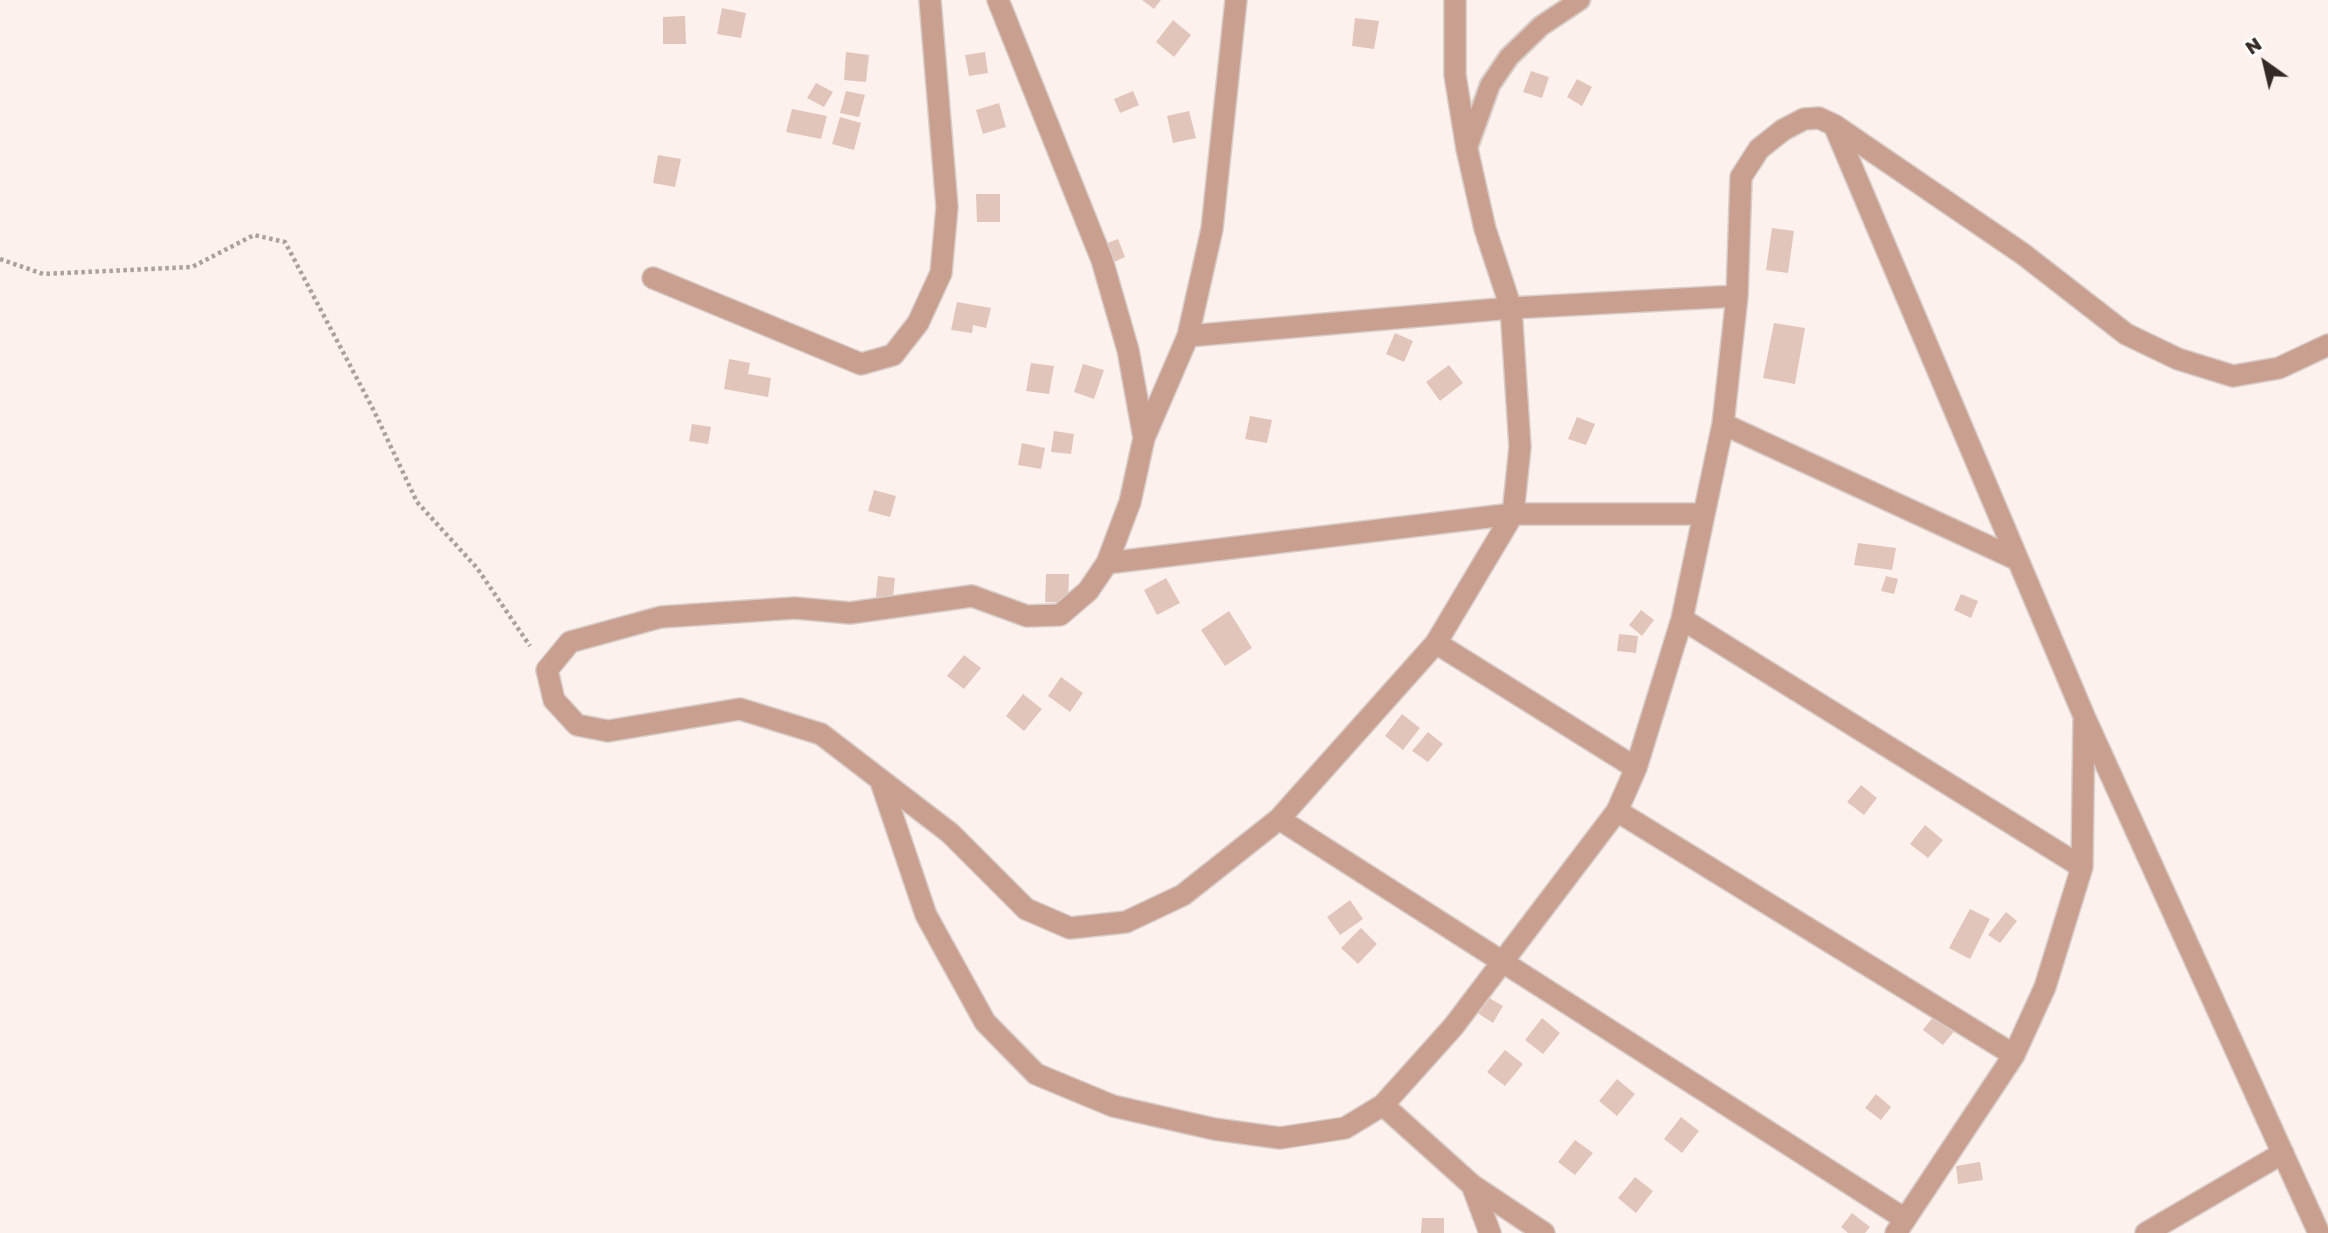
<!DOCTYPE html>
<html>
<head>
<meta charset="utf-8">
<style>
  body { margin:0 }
  #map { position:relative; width:2328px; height:1233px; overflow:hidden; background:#fdf1ed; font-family:"Golos Text",sans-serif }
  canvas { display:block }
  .north { position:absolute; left:2230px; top:28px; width:70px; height:70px; -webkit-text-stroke:5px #fff; paint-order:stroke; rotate:326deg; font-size:19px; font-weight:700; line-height:28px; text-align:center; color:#352a26 }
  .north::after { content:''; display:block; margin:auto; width:24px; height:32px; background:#352a26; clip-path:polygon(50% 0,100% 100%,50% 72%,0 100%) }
</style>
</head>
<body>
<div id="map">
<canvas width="2328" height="1233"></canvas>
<div class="north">N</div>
</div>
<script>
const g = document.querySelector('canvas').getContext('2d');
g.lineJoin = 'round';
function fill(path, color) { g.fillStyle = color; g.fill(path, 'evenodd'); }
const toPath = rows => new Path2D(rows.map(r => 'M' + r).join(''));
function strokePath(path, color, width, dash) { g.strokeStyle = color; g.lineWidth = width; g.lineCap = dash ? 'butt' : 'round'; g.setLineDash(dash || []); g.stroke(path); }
fill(toPath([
  [1142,0,1161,0,1154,9],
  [722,8,746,13,741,38,717,34],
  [685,16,686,44,663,44,663,17],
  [1355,18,1379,21,1374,49,1352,46],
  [1173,20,1191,35,1174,57,1156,42],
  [846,52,869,55,866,82,844,80],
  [985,52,988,73,969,76,965,55],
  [1531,71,1549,77,1542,98,1523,92],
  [1577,79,1592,87,1582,106,1567,97],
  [816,83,833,92,824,107,807,98],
  [846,91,865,95,859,117,840,113],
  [1133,91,1139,105,1120,113,1114,99],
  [999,103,1006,127,983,134,976,110],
  [792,109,827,116,821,139,786,132],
  [1189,111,1196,138,1173,143,1167,116],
  [840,117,861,123,854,150,832,144],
  [658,155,681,159,675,187,653,183],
  [976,194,1000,194,1000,222,977,222],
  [1772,228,1794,231,1788,273,1766,270],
  [1118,239,1125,257,1110,264,1102,245],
  [957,302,991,308,986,328,973,325,972,333,951,330],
  [1774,323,1805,328,1795,384,1763,378],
  [1395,333,1413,341,1404,362,1386,354],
  [729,359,750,363,748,374,771,378,768,397,724,389],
  [1031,363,1054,366,1049,394,1026,391],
  [1083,364,1104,370,1094,399,1074,392],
  [1449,365,1463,383,1440,401,1426,382],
  [1250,416,1272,420,1267,443,1245,439],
  [1577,417,1595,424,1586,445,1568,439],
  [692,424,711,427,708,444,689,441],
  [1054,431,1074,434,1071,454,1051,452],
  [1022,443,1045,448,1041,469,1018,465],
  [874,490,896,496,890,517,868,511],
  [1858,543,1896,548,1892,570,1854,565],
  [1046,574,1069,574,1068,603,1045,602],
  [878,576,895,578,893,598,876,597],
  [1886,576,1898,579,1894,594,1881,591],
  [1166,578,1180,603,1157,615,1144,590],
  [1961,594,1978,601,1971,618,1954,610],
  [1641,610,1654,620,1642,636,1629,625],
  [1229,611,1252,648,1225,666,1201,630],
  [1619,634,1638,636,1636,653,1617,651],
  [964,655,981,668,964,689,947,676],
  [1061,677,1083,693,1070,712,1048,696],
  [1023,694,1042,709,1024,731,1006,716],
  [1402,714,1420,728,1403,750,1385,736],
  [1428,732,1443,744,1428,762,1412,751],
  [1861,785,1877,798,1864,815,1847,802],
  [1925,825,1943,840,1928,858,1910,844],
  [1350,900,1363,919,1340,935,1327,917],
  [1970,909,1990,919,1970,959,1949,948],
  [2006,912,2017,921,2000,943,1988,935],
  [1361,928,1377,944,1358,964,1341,948],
  [1486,996,1503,1006,1493,1023,1476,1012],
  [1936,1013,1956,1029,1943,1045,1923,1030],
  [1542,1018,1560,1033,1543,1054,1525,1040],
  [1505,1050,1523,1064,1505,1086,1487,1072],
  [1617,1079,1635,1094,1617,1116,1599,1101],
  [1876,1094,1891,1107,1881,1120,1865,1108],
  [1681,1117,1699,1131,1682,1153,1664,1139],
  [1575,1140,1593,1153,1575,1175,1558,1162],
  [1980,1162,1983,1180,1958,1184,1956,1166],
  [1635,1177,1653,1191,1636,1213,1618,1198],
  [1852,1213,1870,1227,1865,1233,1848,1233,1841,1227],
  [1422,1218,1444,1218,1444,1233,1421,1233]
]), '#e1c5bb');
const lane = toPath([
  [1467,149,1490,85,1509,57,1541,26,1580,0]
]);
const street = toPath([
  [998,0,1102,260,1128,350,1144,438,1130,502,1107,563,1088,591,1060,615,1027,616,972,596,850,613,795,608,661,617,570,642,547,670,554,700,577,725,608,731,740,709,821,734,950,833,1026,909,1070,928,1126,922,1183,895,1279,819,1436,643,1513,514,1520,447,1511,308,1485,229,1467,149,1455,75,1455,0],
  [1834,125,2084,716,2319,1233],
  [653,278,861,364,893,355,918,323,941,273,947,207,930,0],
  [1188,336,1511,308,1737,296],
  [1723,424,2016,559],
  [1144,438,1188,336,1212,229,1236,0],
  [1107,563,1513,514,1703,514],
  [1682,619,2082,867],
  [1436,643,1636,768],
  [881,782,926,915,985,1022,1036,1074,1113,1106,1214,1129,1280,1138,1345,1128,1383,1105,1453,1027,1617,811,1636,768,1682,619,1723,424,1737,296,1741,177,1759,149,1783,130,1804,119,1819,118,1834,125,2023,254,2126,334,2178,359,2233,376,2279,368,2328,345],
  [1617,811,2014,1055],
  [1279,819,1905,1219],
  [1383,1105,1472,1185,1544,1233],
  [1472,1185,1490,1233],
  [1896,1233,2014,1055,2045,987,2082,867,2084,721],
  [2146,1233,2283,1153]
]);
strokePath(lane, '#d9cdc9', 23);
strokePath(street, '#d9cdc9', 24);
strokePath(toPath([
  [0,259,43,274,192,267,254,235,285,242,373,409,417,502,477,568,530,646]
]), '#aba09c', 4.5, [3.5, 3.5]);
strokePath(lane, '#c9a090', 19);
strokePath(street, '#c9a090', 21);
</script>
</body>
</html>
